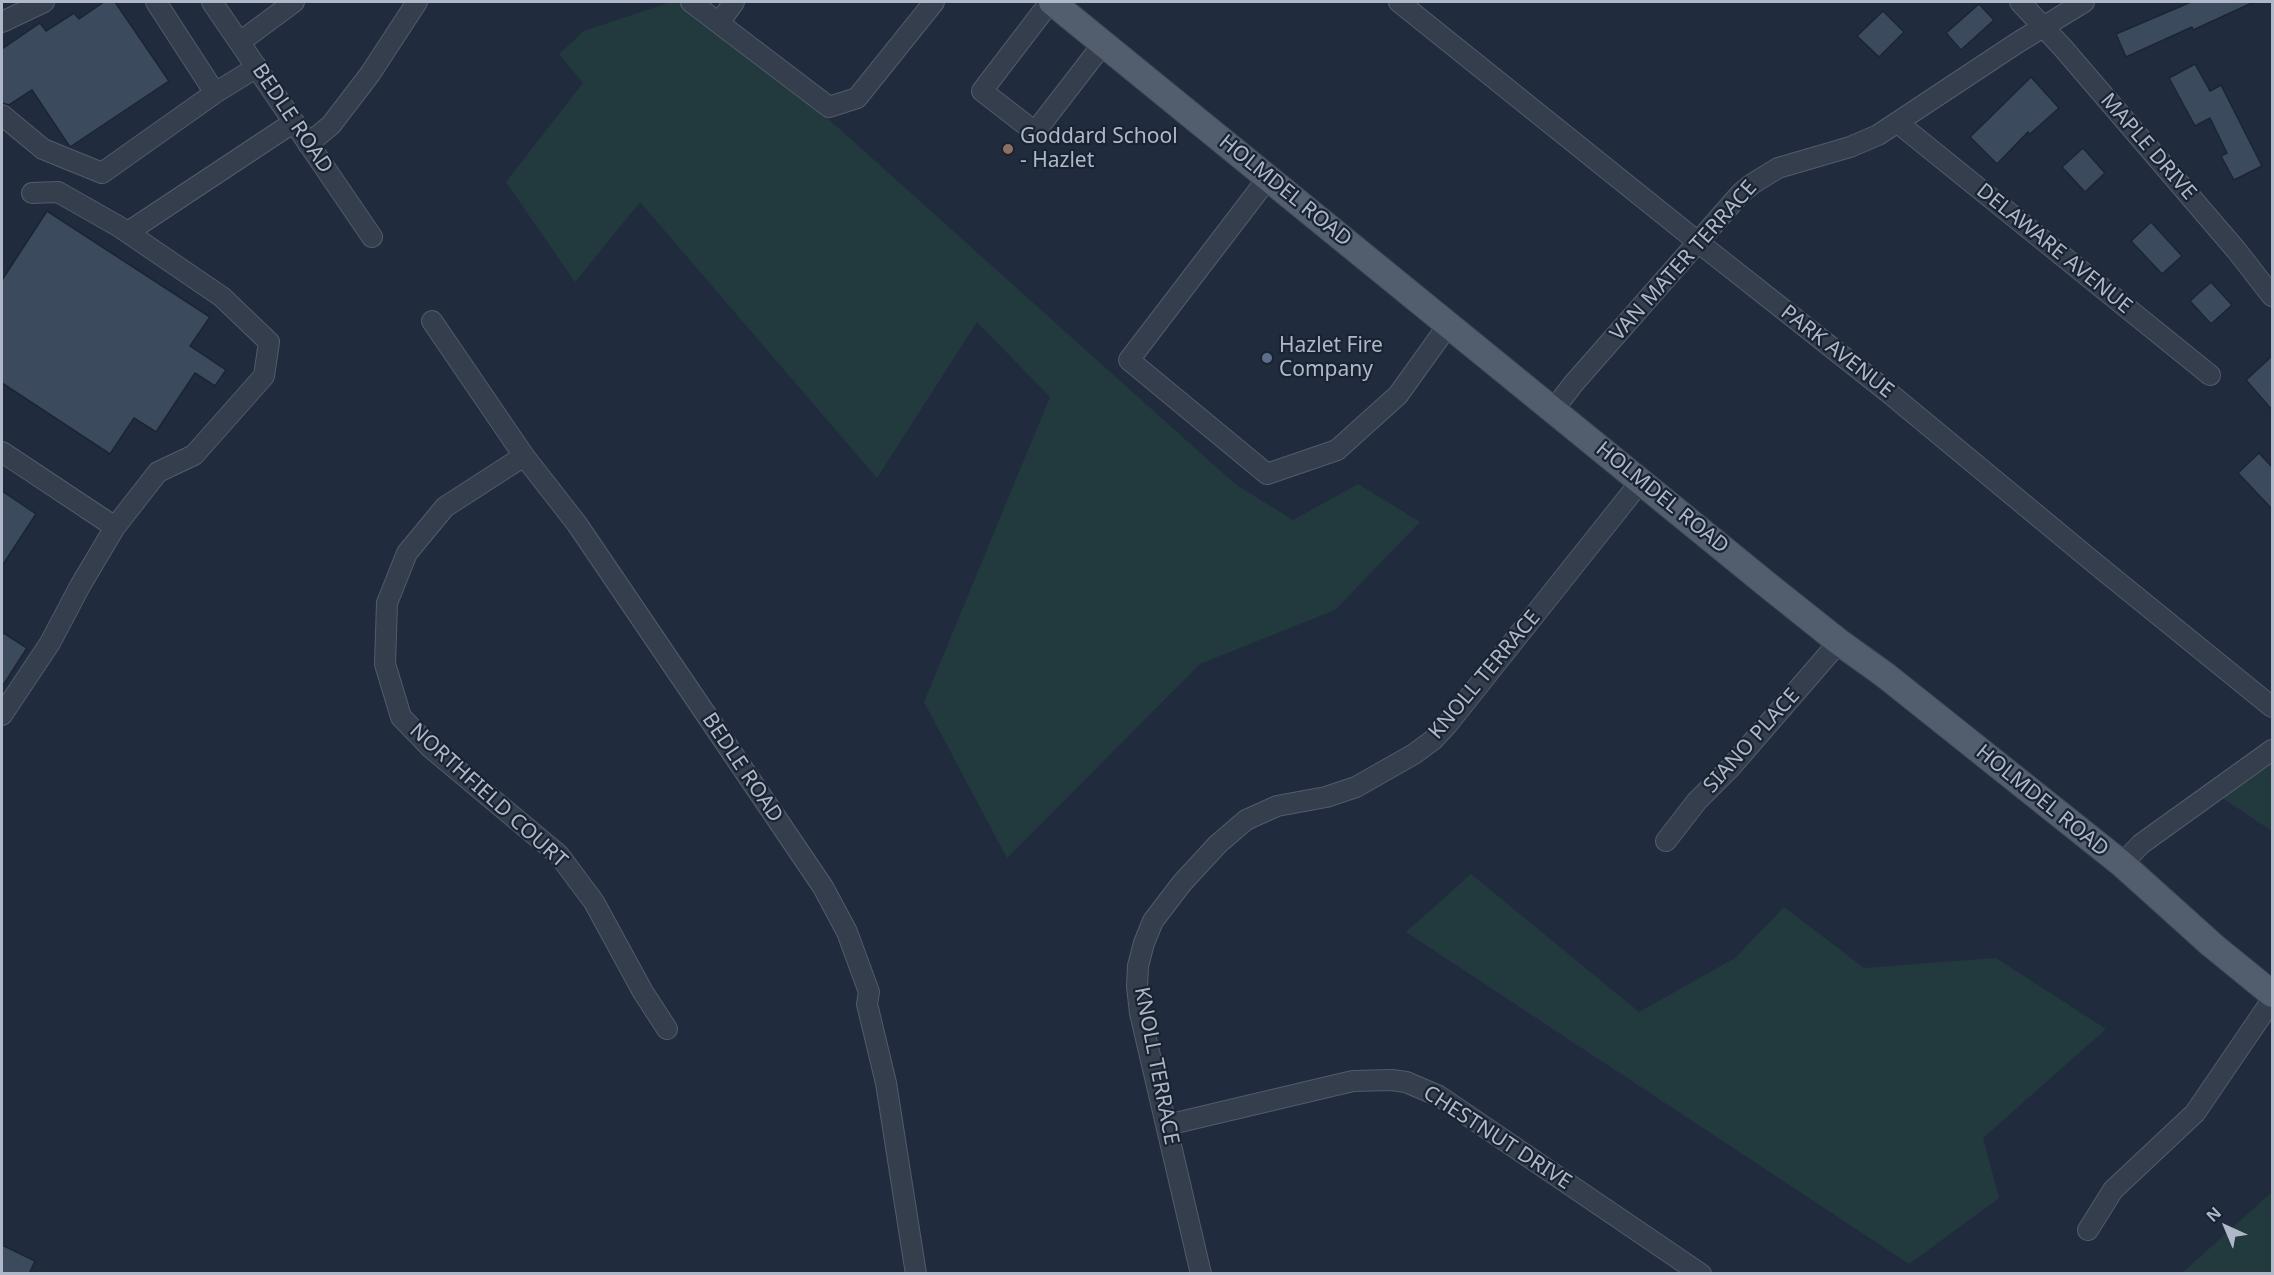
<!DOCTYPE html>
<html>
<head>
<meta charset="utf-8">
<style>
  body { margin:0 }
  #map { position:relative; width:2274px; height:1275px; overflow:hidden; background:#202c3d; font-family:"Noto Sans",sans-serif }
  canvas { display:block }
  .frame { position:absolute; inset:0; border:3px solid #afb8c9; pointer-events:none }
  .north { position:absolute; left:2196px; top:1197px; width:60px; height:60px; -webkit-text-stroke:4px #192332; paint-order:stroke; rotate:316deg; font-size:16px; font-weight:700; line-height:24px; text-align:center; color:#afb8c9 }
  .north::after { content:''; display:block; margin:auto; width:21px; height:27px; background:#afb8c9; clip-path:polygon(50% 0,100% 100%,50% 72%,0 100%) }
</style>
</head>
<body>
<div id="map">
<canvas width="2274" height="1275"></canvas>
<div class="frame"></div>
<div class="north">N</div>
</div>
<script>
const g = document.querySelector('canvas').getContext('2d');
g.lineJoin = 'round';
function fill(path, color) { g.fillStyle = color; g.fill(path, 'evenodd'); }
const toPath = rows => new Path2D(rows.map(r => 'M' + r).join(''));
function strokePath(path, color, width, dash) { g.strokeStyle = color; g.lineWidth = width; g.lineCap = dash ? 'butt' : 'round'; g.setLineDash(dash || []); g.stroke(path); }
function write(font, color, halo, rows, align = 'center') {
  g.font = font + ' "Noto Sans",sans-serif'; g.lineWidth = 4.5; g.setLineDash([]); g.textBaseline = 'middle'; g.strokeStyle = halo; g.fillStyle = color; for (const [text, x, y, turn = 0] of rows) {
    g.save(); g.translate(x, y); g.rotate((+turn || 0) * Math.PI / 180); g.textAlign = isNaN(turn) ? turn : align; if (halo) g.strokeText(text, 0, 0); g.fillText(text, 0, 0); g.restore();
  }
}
fill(toPath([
  [671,2,698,2,1235,484,1293,520,1358,484,1420,522,1335,610,1200,664,1007,858,924,702,1050,397,977,322,877,478,640,202,575,282,506,182,583,83,559,54,584,31],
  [2272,748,2272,831,2212,791],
  [1471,874,1639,1012,1735,958,1784,907,1864,968,1996,958,2106,1029,1983,1138,1999,1198,1909,1264,1406,932],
  [2272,1192,2272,1273,2182,1273]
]), '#223a3e');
const building = toPath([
  [104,2,115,2,169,81,70,147,32,90,9,105,2,103,2,49,40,23,46,31,74,13,79,19,104,2],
  [2191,2,2254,2,2193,30,2192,27,2126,57,2116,34,2191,2],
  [1979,4,1994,20,1961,50,1946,33,1979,4],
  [1883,11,1904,32,1879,57,1857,36,1883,11],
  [2195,64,2210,91,2221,85,2262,166,2234,180,2221,156,2227,153,2210,118,2195,126,2169,78,2195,64],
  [2031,77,2059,108,2030,134,2028,132,1997,164,1970,137,2031,77],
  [2083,148,2105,173,2085,192,2062,167,2083,148],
  [47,211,210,317,190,346,226,370,215,386,195,373,156,432,134,418,110,454,2,383,2,280,47,211],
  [2151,222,2182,256,2162,274,2131,241,2151,222],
  [2211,282,2232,305,2211,324,2190,301,2211,282],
  [2272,356,2272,410,2246,380,2272,356],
  [2259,453,2272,467,2272,509,2238,473,2259,453],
  [2,491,36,514,2,566,2,491],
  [2,632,27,648,2,687,2,632],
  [2,1245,35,1261,29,1274,2,1274,2,1245]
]);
fill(building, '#3b4a5d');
strokePath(building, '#1b2534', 1.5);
const minor = toPath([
  [156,2,215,93],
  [212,2,372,237],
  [691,2,829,107,857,98,934,2],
  [1050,2,982,91,1035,132,1103,44],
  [1399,2,1698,242,1888,392,2097,565,2272,707],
  [2020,2,2063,48,2237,251,2272,296],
  [2,22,44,2],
  [719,23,734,2],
  [240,42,294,2],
  [2,115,43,149,102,173,215,93,257,67],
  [1898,123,2210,375],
  [308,144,331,125,370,74,417,2],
  [1268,178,1129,360,1267,474,1337,450,1398,395,1449,324],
  [128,232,294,122],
  [432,321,524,456,577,524,823,887,847,932,869,992,867,1004,886,1083,916,1274],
  [1554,409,1574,383,1741,193,1752,184,1778,168,1850,147,1878,135,2017,43,2084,2],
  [2,452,115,527],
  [524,456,445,507,407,553,387,603,385,664,401,717,431,748,559,855,594,902,643,992,667,1029],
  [2,715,50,643,80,586,115,527,158,472,194,455,264,376,269,342,222,297,118,226,58,192,32,193],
  [1666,841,1697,801,1730,768,1839,642],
  [2122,864,2141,844,2272,750],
  [1167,1125,1353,1081,1392,1080,1406,1082,1439,1096,1701,1274],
  [2088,1230,2113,1190,2195,1113,2272,1000],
  [1201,1274,1140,1013,1137,986,1138,966,1144,943,1153,921,1182,883,1218,844,1246,820,1277,806,1326,797,1356,787,1414,754,1433,740,1447,725,1641,481]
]);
const major = toPath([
  [1052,2,1770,587,1839,642,1885,675,2122,864,2212,945,2272,994]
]);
strokePath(minor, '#525b6b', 22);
strokePath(major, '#3d4756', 28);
strokePath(minor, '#343e4d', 20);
strokePath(major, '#525d6d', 26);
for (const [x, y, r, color] of [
  [1008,149,6,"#8d6e63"],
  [1267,358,6,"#5c6f8a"]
]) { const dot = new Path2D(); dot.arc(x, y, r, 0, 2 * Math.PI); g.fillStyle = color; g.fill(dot); strokePath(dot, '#192332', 2); }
write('21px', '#afb8c9', '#192332', [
  ["BEDLE ROAD",292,119,56],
  ["MAPLE DRIVE",2148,147,49],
  ["HOLMDEL ROAD",1285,191,39],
  ["DELAWARE AVENUE",2054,249,39],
  ["VAN MATER TERRACE",1684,261,-48],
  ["PARK AVENUE",1837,352,38],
  ["HOLMDEL ROAD",1662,498,39],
  ["KNOLL TERRACE",1485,675,-50],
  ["SIANO PLACE",1752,741,-48],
  ["BEDLE ROAD",742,768,56],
  ["NORTHFIELD COURT",488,796,42],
  ["HOLMDEL ROAD",2042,801,39],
  ["KNOLL TERRACE",1156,1066,79],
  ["CHESTNUT DRIVE",1497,1138,33]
]);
write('21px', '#afb8c9', '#192332', [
  ["Goddard School",1020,137],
  ["- Hazlet",1020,161],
  ["Hazlet Fire",1279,346],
  ["Company",1279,370]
], 'left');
</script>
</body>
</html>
